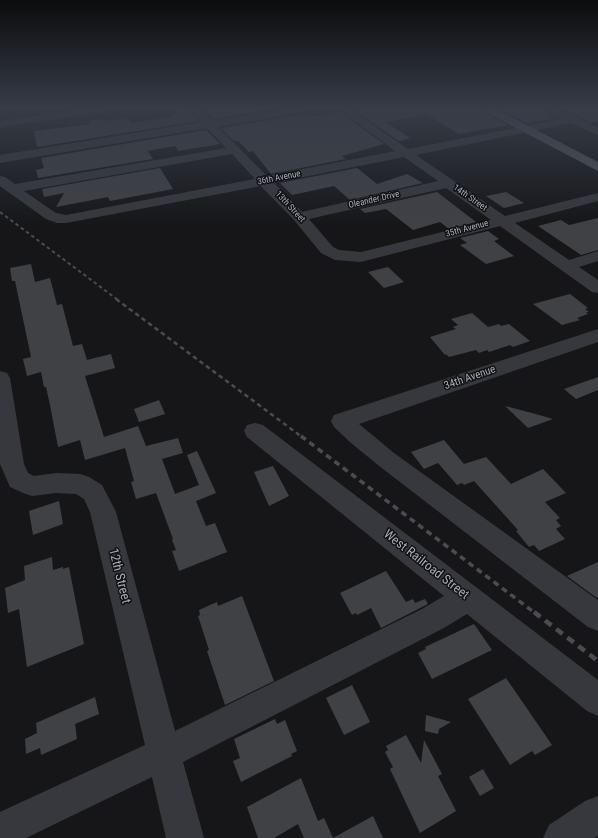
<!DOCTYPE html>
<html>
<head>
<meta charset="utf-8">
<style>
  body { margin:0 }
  canvas { display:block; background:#161618 }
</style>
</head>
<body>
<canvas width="598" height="838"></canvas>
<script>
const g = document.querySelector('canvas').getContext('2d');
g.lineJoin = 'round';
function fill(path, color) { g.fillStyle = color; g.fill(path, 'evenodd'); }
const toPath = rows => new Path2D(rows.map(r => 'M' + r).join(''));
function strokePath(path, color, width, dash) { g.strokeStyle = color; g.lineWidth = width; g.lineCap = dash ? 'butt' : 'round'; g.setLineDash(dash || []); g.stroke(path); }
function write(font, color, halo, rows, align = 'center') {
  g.font = font + ' "Roboto Condensed",sans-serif'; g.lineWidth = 3; g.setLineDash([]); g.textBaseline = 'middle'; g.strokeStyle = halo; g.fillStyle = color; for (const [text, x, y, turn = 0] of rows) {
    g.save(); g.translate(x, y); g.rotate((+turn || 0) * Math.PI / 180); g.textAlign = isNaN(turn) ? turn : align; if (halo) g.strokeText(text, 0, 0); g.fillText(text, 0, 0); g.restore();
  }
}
fill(toPath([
  [174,108,188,108,199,121,37,147,36,143,34,131,90,124,90,121,104,119,105,121,128,118,131,123,171,117,170,115,179,113],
  [202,108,280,108,214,119],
  [362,108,480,108,481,111,508,125,459,134,425,113,425,115,385,122,410,138,399,141,354,110],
  [497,108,542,108,557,118,527,123],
  [561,108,598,108,598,121,591,123],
  [340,112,384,144,342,156,346,159,271,174,253,151,249,152,238,141,234,141,221,128,310,113,311,117],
  [206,130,220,144,178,151,175,146,148,151,153,159,38,178,36,170,44,168,41,158],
  [160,168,173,189,110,201,108,197,56,207,64,193,44,197,42,189],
  [357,168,377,184,407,174,423,183,350,200,334,186,292,195,280,183],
  [437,192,476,222,449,229,440,222,413,230,386,209,365,213,360,209],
  [506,192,524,203,504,208,486,196],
  [598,218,598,250,581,255,538,226,561,220,569,225],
  [488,231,499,239,494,241,514,256,486,264,460,245,467,243,460,238],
  [31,264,35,282,50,278,57,305,62,304,73,346,82,344,87,360,111,354,115,368,85,376,104,437,138,426,146,446,178,438,183,453,162,459,175,494,199,485,187,455,197,451,216,493,196,501,206,526,215,523,227,552,179,571,172,551,176,550,172,540,173,539,156,493,136,499,131,482,134,481,125,448,85,460,80,440,58,447,50,405,46,387,44,387,41,372,27,376,23,359,31,357,15,281,12,281,10,268],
  [388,267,404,282,384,288,368,272],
  [570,294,588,308,585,309,589,312,586,312,588,314,577,318,580,320,562,325,533,304],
  [472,313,488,327,499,324,501,326,509,324,530,341,513,347,510,345,489,352,487,350,479,353,476,350,449,357,446,354,445,355,430,337,456,329,453,327,458,325,451,319],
  [598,377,598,390,576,399,564,389],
  [159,400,165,414,139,422,134,409],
  [505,406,532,413,553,419,528,428],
  [444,440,464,464,486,457,511,484,543,469,566,493,545,502,560,518,556,520,561,526,556,529,565,539,539,551,534,545,529,547,516,531,518,530,474,481,464,485,462,483,457,485,438,463,424,469,411,452],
  [273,466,289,496,269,506,254,472],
  [59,501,63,524,33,535,29,511],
  [52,557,53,570,63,567,63,569,69,567,84,644,27,667,19,609,8,613,5,588,25,580,24,566],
  [598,562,598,597,597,598,567,576],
  [386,571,406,602,413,599,415,603,425,599,428,604,381,628,371,608,357,615,356,613,352,615,340,593],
  [242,596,274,681,225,705,207,651,209,650,198,616,200,615,199,610,217,602,218,606],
  [474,624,492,650,432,679,418,653,426,649,425,647],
  [506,678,552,745,535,755,532,751,510,765,468,699],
  [352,685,370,722,344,735,326,698],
  [95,697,99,714,75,724,77,739,41,755,40,748,26,754,25,739,37,733,36,723],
  [426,715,451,722,439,729,438,734,425,731],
  [275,719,277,724,285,720,297,751,291,754,292,756,241,782,233,761,240,758,234,739],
  [406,735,421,763,424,740,442,774,438,776,456,811,420,833,390,769,393,767,385,752,388,750,386,746],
  [483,769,494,788,480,796,469,777],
  [301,778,318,821,324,818,333,838,373,816,383,838,304,838,298,824,274,838,258,838,247,807]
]), '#404145');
fill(toPath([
  [88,108,117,108,112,111,0,127,0,121,88,108],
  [189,108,200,108,213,121,290,108,316,108,311,111,218,127,267,176,395,151,337,108,349,108,408,149,561,119,543,108,557,108,598,128,598,135,571,123,416,155,505,216,598,193,598,201,515,223,569,260,598,251,598,261,579,267,598,280,598,293,592,292,500,226,361,262,335,260,321,253,294,220,261,186,66,223,57,223,46,219,0,186,0,176,5,177,15,184,226,148,207,128,0,163,0,155,202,122,189,108],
  [232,154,255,179,66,215,56,213,24,191,232,154],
  [404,157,438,181,302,212,274,183,404,157],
  [446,188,491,220,361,252,339,250,333,247,309,219,446,188],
  [598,329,598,342,359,424,394,453,598,600,598,631,588,627,378,465,351,443,334,427,331,421,334,415,598,329],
  [0,371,7,373,10,378,24,464,28,473,34,476,56,473,80,474,89,477,102,485,116,512,175,731,422,609,444,596,247,437,244,431,247,425,255,423,263,425,598,680,598,716,587,711,467,614,442,629,183,762,204,838,166,838,152,777,26,838,0,838,0,812,145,745,90,512,84,499,76,494,56,493,32,496,23,493,10,487,0,464,0,371],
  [598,796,598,836,594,838,543,838,549,825,585,801,598,796]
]), '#37383d');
fill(toPath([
  [481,108,494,108,598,162,598,171,482,110,481,108]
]), '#53555c');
strokePath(toPath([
  [0,212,118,300]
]), '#4a4c52', 2, [3.5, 3]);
strokePath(toPath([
  [116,299,302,437]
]), '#4a4c52', 2.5, [4.5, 3.5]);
strokePath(toPath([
  [301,436,535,613]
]), '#4a4c52', 3.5, [6, 4.5]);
strokePath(toPath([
  [534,612,598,661]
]), '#4a4c52', 4.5, [8, 6]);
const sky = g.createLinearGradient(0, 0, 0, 225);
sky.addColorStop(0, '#0c0c0d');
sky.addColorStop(0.48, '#363c48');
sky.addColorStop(1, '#363c4800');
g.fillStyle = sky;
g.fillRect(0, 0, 598, 225);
write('9px', '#a8adb8', '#111113', [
  ["36th Avenue",279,178,-11],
  ["14th Street",470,198,35],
  ["Oleander Drive",374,200,-13],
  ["13th Street",290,207,47],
  ["35th Avenue",467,229,-15]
]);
write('11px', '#a8adb8', '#111113', [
  ["34th Avenue",470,378,-19]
]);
write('13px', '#a8adb8', '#111113', [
  ["West Railroad Street",426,565,38],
  ["12th Street",119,576,76]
]);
</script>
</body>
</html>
